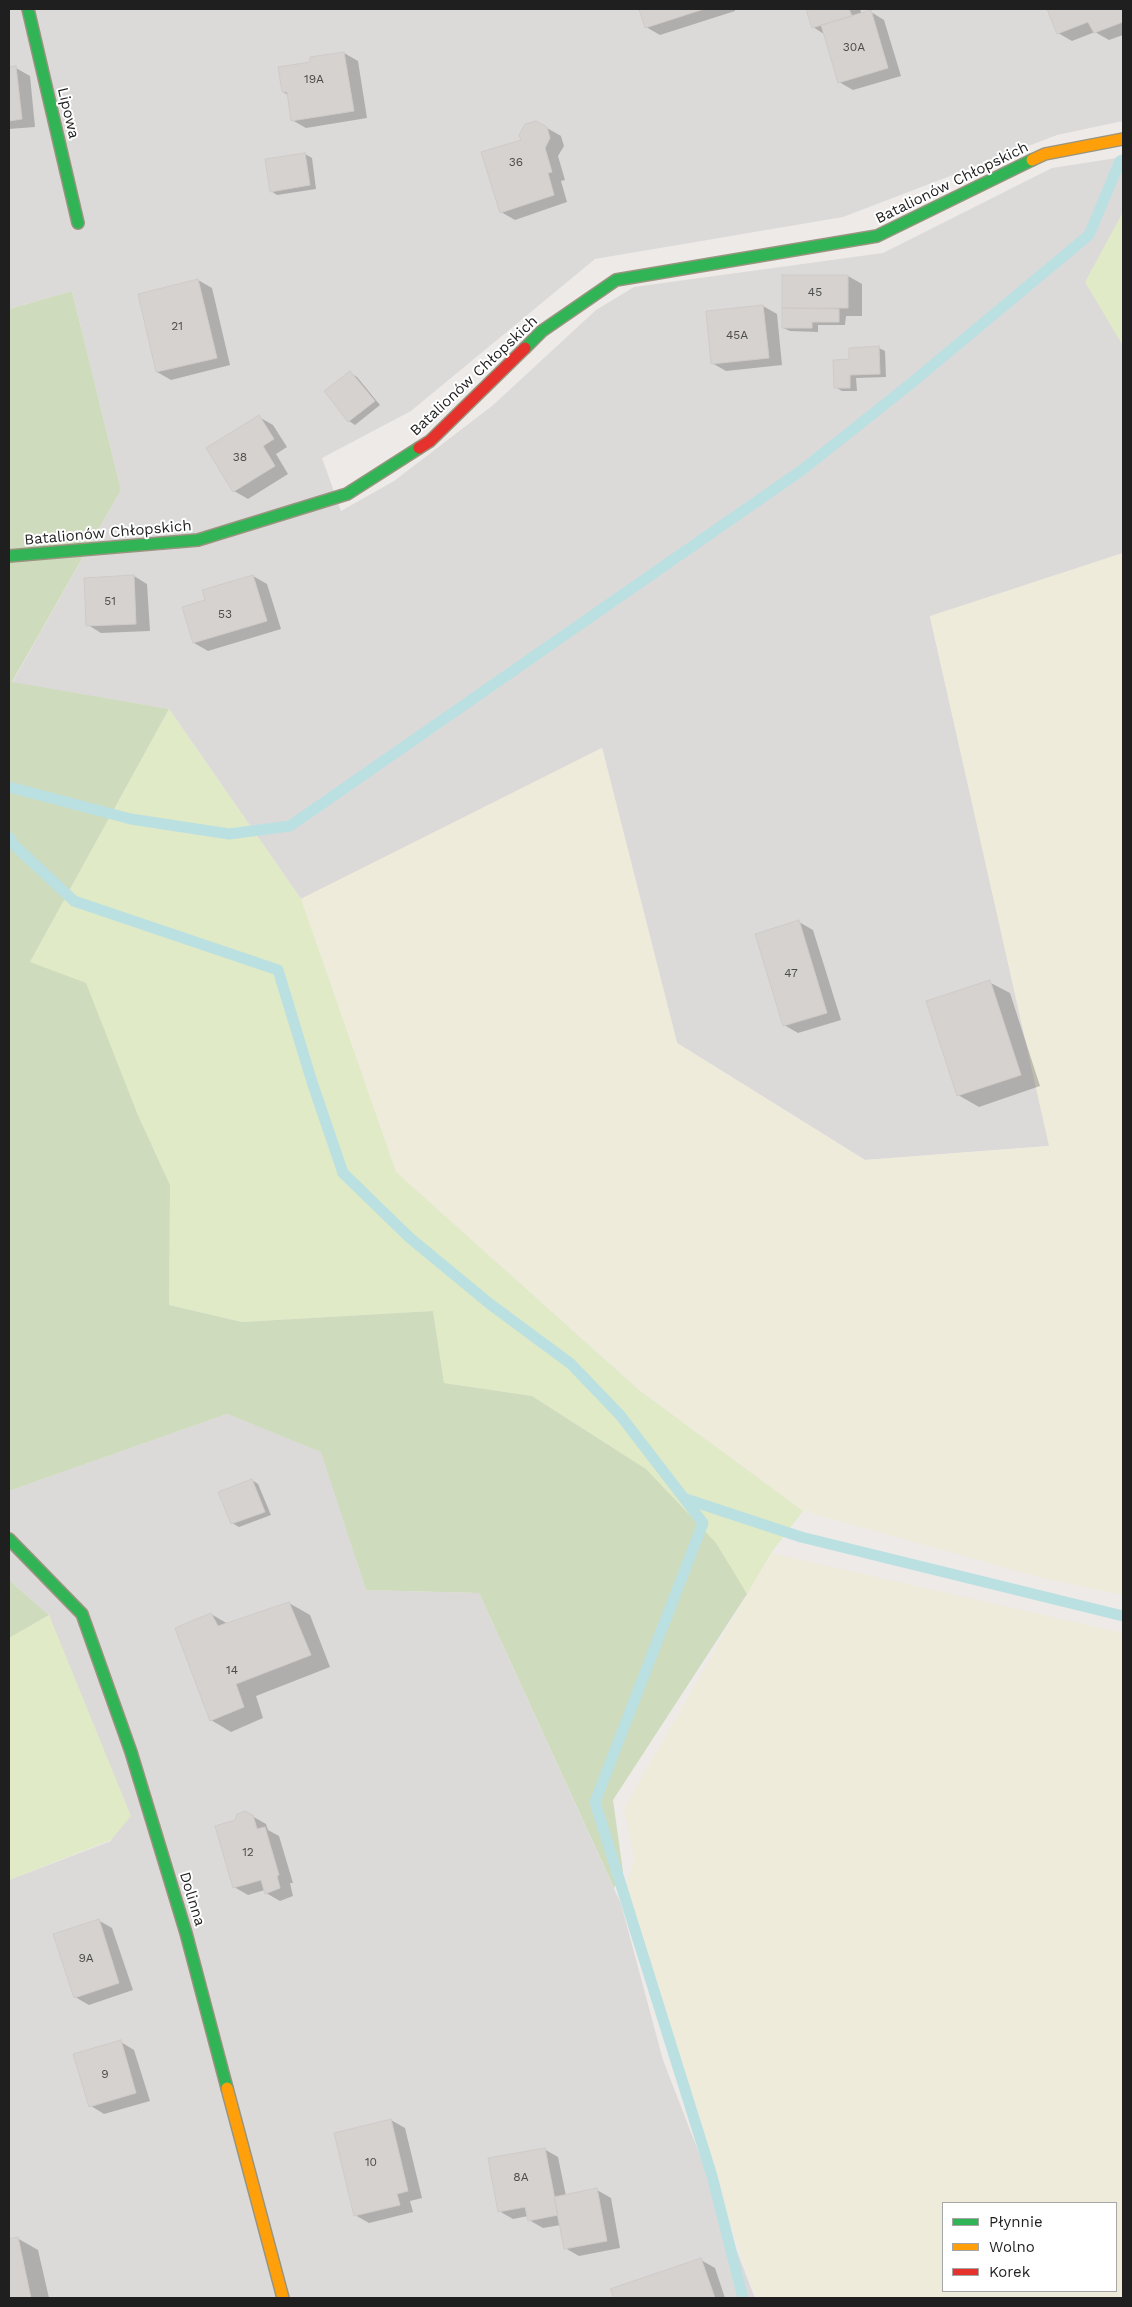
<!DOCTYPE html>
<html>
<head>
<meta charset="utf-8">
<style>
  body { margin:0 }
  #map { position:relative; width:1132px; height:2307px; overflow:hidden; background:#edeae8; font-family:"Work Sans",sans-serif }
  canvas { display:block }
  .frame { position:absolute; inset:0; border:10px solid #1f1f1f; pointer-events:none }
  .legend { position:absolute; left:942px; top:2202px; width:175px; height:90px; box-sizing:border-box; background:#fff; border:1px solid #a5a5a5; margin:0; padding:6px 9px; list-style:none; font-size:15px; color:#1f1f1f }
  .legend li { display:flex; align-items:center; gap:10px; height:25px }
  .legend b { width:25px; border:1px solid #a5a5a5 }
</style>
</head>
<body>
<div id="map">
<canvas width="1132" height="2307"></canvas>
<div class="frame"></div>
<ul class="legend">
<li><b style="height:6px;background:#30b455"></b>Płynnie</li>
<li><b style="height:6px;background:#ff9f0a"></b>Wolno</li>
<li><b style="height:6px;background:#e5322d"></b>Korek</li>
</ul>
</div>
<script>
const g = document.querySelector('canvas').getContext('2d');
g.lineJoin = 'round';
function fill(path, color) { g.fillStyle = color; g.fill(path, 'evenodd'); }
const toPath = rows => new Path2D(rows.map(r => 'M' + r).join(''));
function strokePath(path, color, width, dash) { g.strokeStyle = color; g.lineWidth = width; g.lineCap = dash ? 'butt' : 'round'; g.setLineDash(dash || []); g.stroke(path); }
function write(font, color, halo, rows, align = 'center') {
  g.font = font + ' "Work Sans",sans-serif'; g.lineWidth = 4; g.setLineDash([]); g.textBaseline = 'middle'; g.strokeStyle = halo; g.fillStyle = color; for (const [text, x, y, turn = 0] of rows) {
    g.save(); g.translate(x, y); g.rotate((+turn || 0) * Math.PI / 180); g.textAlign = isNaN(turn) ? turn : align; if (halo) g.strokeText(text, 0, 0); g.fillText(text, 0, 0); g.restore();
  }
}
fill(toPath([
  [9,9,1123,9,1123,121,1057,135,843,217,595,259,411,411,322,458,341,511,394,481,492,406,596,310,634,287,883,253,1052,168,1123,157,1123,553,930,617,1050,1146,865,1160,677,1043,602,748,301,899,169,709,12,683,121,490,72,291,9,309],
  [227,1414,322,1452,366,1590,479,1593,621,1904,663,2060,755,2298,9,2298,9,1880,111,1841,49,1615,9,1580,9,1491]
]), '#dcdad9');
fill(toPath([
  [1123,553,1123,1595,1046,1579,803,1511,640,1390,396,1172,301,899,602,748,677,1043,865,1160,1049,1146,930,616],
  [771,1553,1123,1633,1123,2298,756,2298,621,1904,634,1859,624,1808],
  [943,2203,1116,2203,1116,2291,943,2291]
]), '#eeebdb');
fill(toPath([
  [1123,212,1123,346,1085,282],
  [169,709,301,899,396,1172,639,1390,803,1511,771,1553,747,1594,646,1469,532,1396,444,1383,433,1311,242,1322,169,1305,170,1185,137,1113,30,962],
  [49,1615,131,1816,111,1840,9,1880,9,1638]
]), '#e0eac6');
fill(toPath([
  [72,291,121,490,12,682,169,709,30,962,86,983,137,1113,170,1185,169,1305,242,1322,433,1311,444,1383,532,1396,646,1469,716,1543,747,1594,613,1800,623,1872,614,1888,479,1593,366,1590,321,1452,227,1414,9,1491,9,309],
  [9,1580,49,1615,9,1638]
]), '#cedbbd');
fill(toPath([
  [640,9,735,9,735,11,660,35,646,27],
  [807,9,860,9,862,15,871,12,884,20,901,76,853,90,839,82,824,34,813,27],
  [1048,9,1123,9,1123,35,1109,40,1095,32,1072,41,1058,33],
  [344,53,358,61,367,118,306,128,292,120,288,95,283,92,311,63],
  [9,68,16,68,30,76,35,127,9,129],
  [547,128,561,136,564,146,558,156,565,180,561,181,567,202,515,220,501,212,522,140],
  [305,154,312,158,316,189,277,195,271,191],
  [784,276,848,276,862,284,862,316,846,316,845,325,818,325,818,332,790,331,783,328],
  [198,280,212,288,230,365,171,380,157,372],
  [763,306,777,314,782,365,726,371,712,363],
  [879,348,885,351,886,377,856,378,857,391,842,391,835,387,850,360],
  [350,373,357,377,380,405,355,425,349,421],
  [259,417,273,425,287,447,276,454,288,474,248,499,234,491],
  [134,576,147,584,150,631,101,633,88,625],
  [253,576,267,584,281,629,208,651,194,643,207,601],
  [799,922,813,930,841,1020,798,1033,784,1025],
  [989,982,1010,993,1040,1086,979,1107,958,1095],
  [252,1480,258,1484,271,1515,239,1527,232,1523],
  [289,1603,310,1615,330,1667,256,1696,263,1718,231,1732,211,1720,211,1614,228,1624],
  [252,1816,266,1824,268,1830,279,1836,293,1883,290,1883,293,1896,280,1901,266,1893,265,1890,248,1895,234,1887],
  [98,1920,112,1928,133,1990,89,2005,75,1997],
  [121,2042,134,2050,150,2101,104,2114,91,2106],
  [391,2120,405,2128,422,2198,410,2201,413,2212,369,2223,355,2215],
  [544,2149,558,2157,566,2196,597,2190,611,2198,620,2248,579,2256,565,2248,561,2225,543,2228,529,2220,528,2216,513,2219,499,2211],
  [17,2238,38,2250,49,2298,9,2298,9,2240],
  [701,2260,715,2268,725,2298,615,2298,612,2290]
]), '#0003');
strokePath(toPath([
  [9,787,131,819,229,834,290,826,802,470,909,385,1089,235,1120,161,1123,160],
  [9,837,13,844,74,901,278,970,312,1082,343,1173,410,1238,490,1304,571,1364,620,1415,703,1523,595,1802,712,2176,743,2298],
  [686,1499,801,1537,1123,1616]
]), '#bbe0e1', 11);
const building = toPath([
  [639,9,704,9,645,28,639,9],
  [806,9,849,9,852,16,812,28,806,9],
  [1047,9,1123,9,1123,22,1094,33,1088,22,1057,34,1047,9],
  [871,10,888,68,838,83,821,25,871,10],
  [344,52,354,111,291,121,287,92,282,92,278,67,310,62,310,57,344,52],
  [16,66,22,119,9,121,9,67,16,66],
  [536,121,547,127,550,138,545,148,552,172,548,173,554,195,500,213,481,152,521,140,519,135,525,124,536,121],
  [305,153,310,185,270,192,265,159,305,153],
  [782,275,848,275,848,308,782,308,782,275],
  [198,279,217,358,156,372,138,294,198,279],
  [763,305,769,358,711,364,706,311,763,305],
  [782,308,839,309,839,322,812,322,812,328,782,328,782,308],
  [879,346,880,374,850,375,850,388,834,388,833,360,849,359,849,348,879,346],
  [350,371,375,401,348,422,324,391,350,371],
  [259,415,274,439,263,446,275,466,233,492,206,448,259,415],
  [134,575,136,624,86,626,84,578,134,575],
  [253,575,267,621,193,643,182,607,205,600,202,590,253,575],
  [799,920,827,1013,783,1026,755,934,799,920],
  [990,980,1021,1075,957,1096,926,1001,990,980],
  [252,1479,265,1512,231,1524,218,1492,252,1479],
  [289,1602,311,1655,236,1684,244,1707,210,1721,175,1628,211,1613,218,1626,289,1602],
  [245,1811,253,1815,257,1829,265,1827,279,1875,277,1876,280,1888,265,1894,261,1880,233,1888,215,1826,235,1820,237,1814,245,1811],
  [99,1919,119,1983,74,1998,53,1934,99,1919],
  [121,2040,136,2093,89,2107,73,2054,121,2040],
  [391,2119,408,2191,397,2194,400,2205,354,2216,334,2133,391,2119],
  [545,2148,558,2215,528,2221,525,2207,498,2212,488,2158,545,2148],
  [597,2188,607,2241,564,2249,554,2197,597,2188],
  [18,2237,31,2298,9,2298,9,2239,18,2237],
  [701,2258,715,2298,614,2298,610,2289,701,2258]
]);
fill(building, '#d5d2d0');
strokePath(building, '#d0cbc9', 1);
const fast = toPath([
  [28,9,78,223],
  [525,348,542,331,616,280,877,236,1032,160],
  [9,556,198,540,347,494,419,448],
  [9,1539,82,1614,131,1752,186,1933,227,2088]
]);
const slow = toPath([
  [1032,160,1045,154,1123,139],
  [227,2088,283,2298]
]);
const jam = toPath([
  [419,448,430,441,525,348]
]);
strokePath(fast, '#98947f', 14);
strokePath(slow, '#98947f', 14);
strokePath(jam, '#98947f', 14);
strokePath(fast, '#30b455', 11);
strokePath(slow, '#ff9f0a', 11);
strokePath(jam, '#e5322d', 11);
write('12px', '#4c4c4b', null, [
  ["30A",854,47],
  ["19A",314,79],
  ["36",516,162],
  ["45",815,292],
  ["21",177,326],
  ["45A",737,335],
  ["38",240,457],
  ["51",110,601],
  ["53",225,614],
  ["47",791,973],
  ["14",232,1670],
  ["12",248,1852],
  ["9A",86,1958],
  ["9",105,2074],
  ["10",371,2162],
  ["8A",521,2177]
]);
write('15px', '#1f1f1f', '#fff', [
  ["Lipowa",68,113,77],
  ["Batalionów Chłopskich",952,183,-26],
  ["Batalionów Chłopskich",474,376,-43],
  ["Batalionów Chłopskich",108,533,-5],
  ["Dolinna",192,1899,73]
]);
</script>
</body>
</html>
